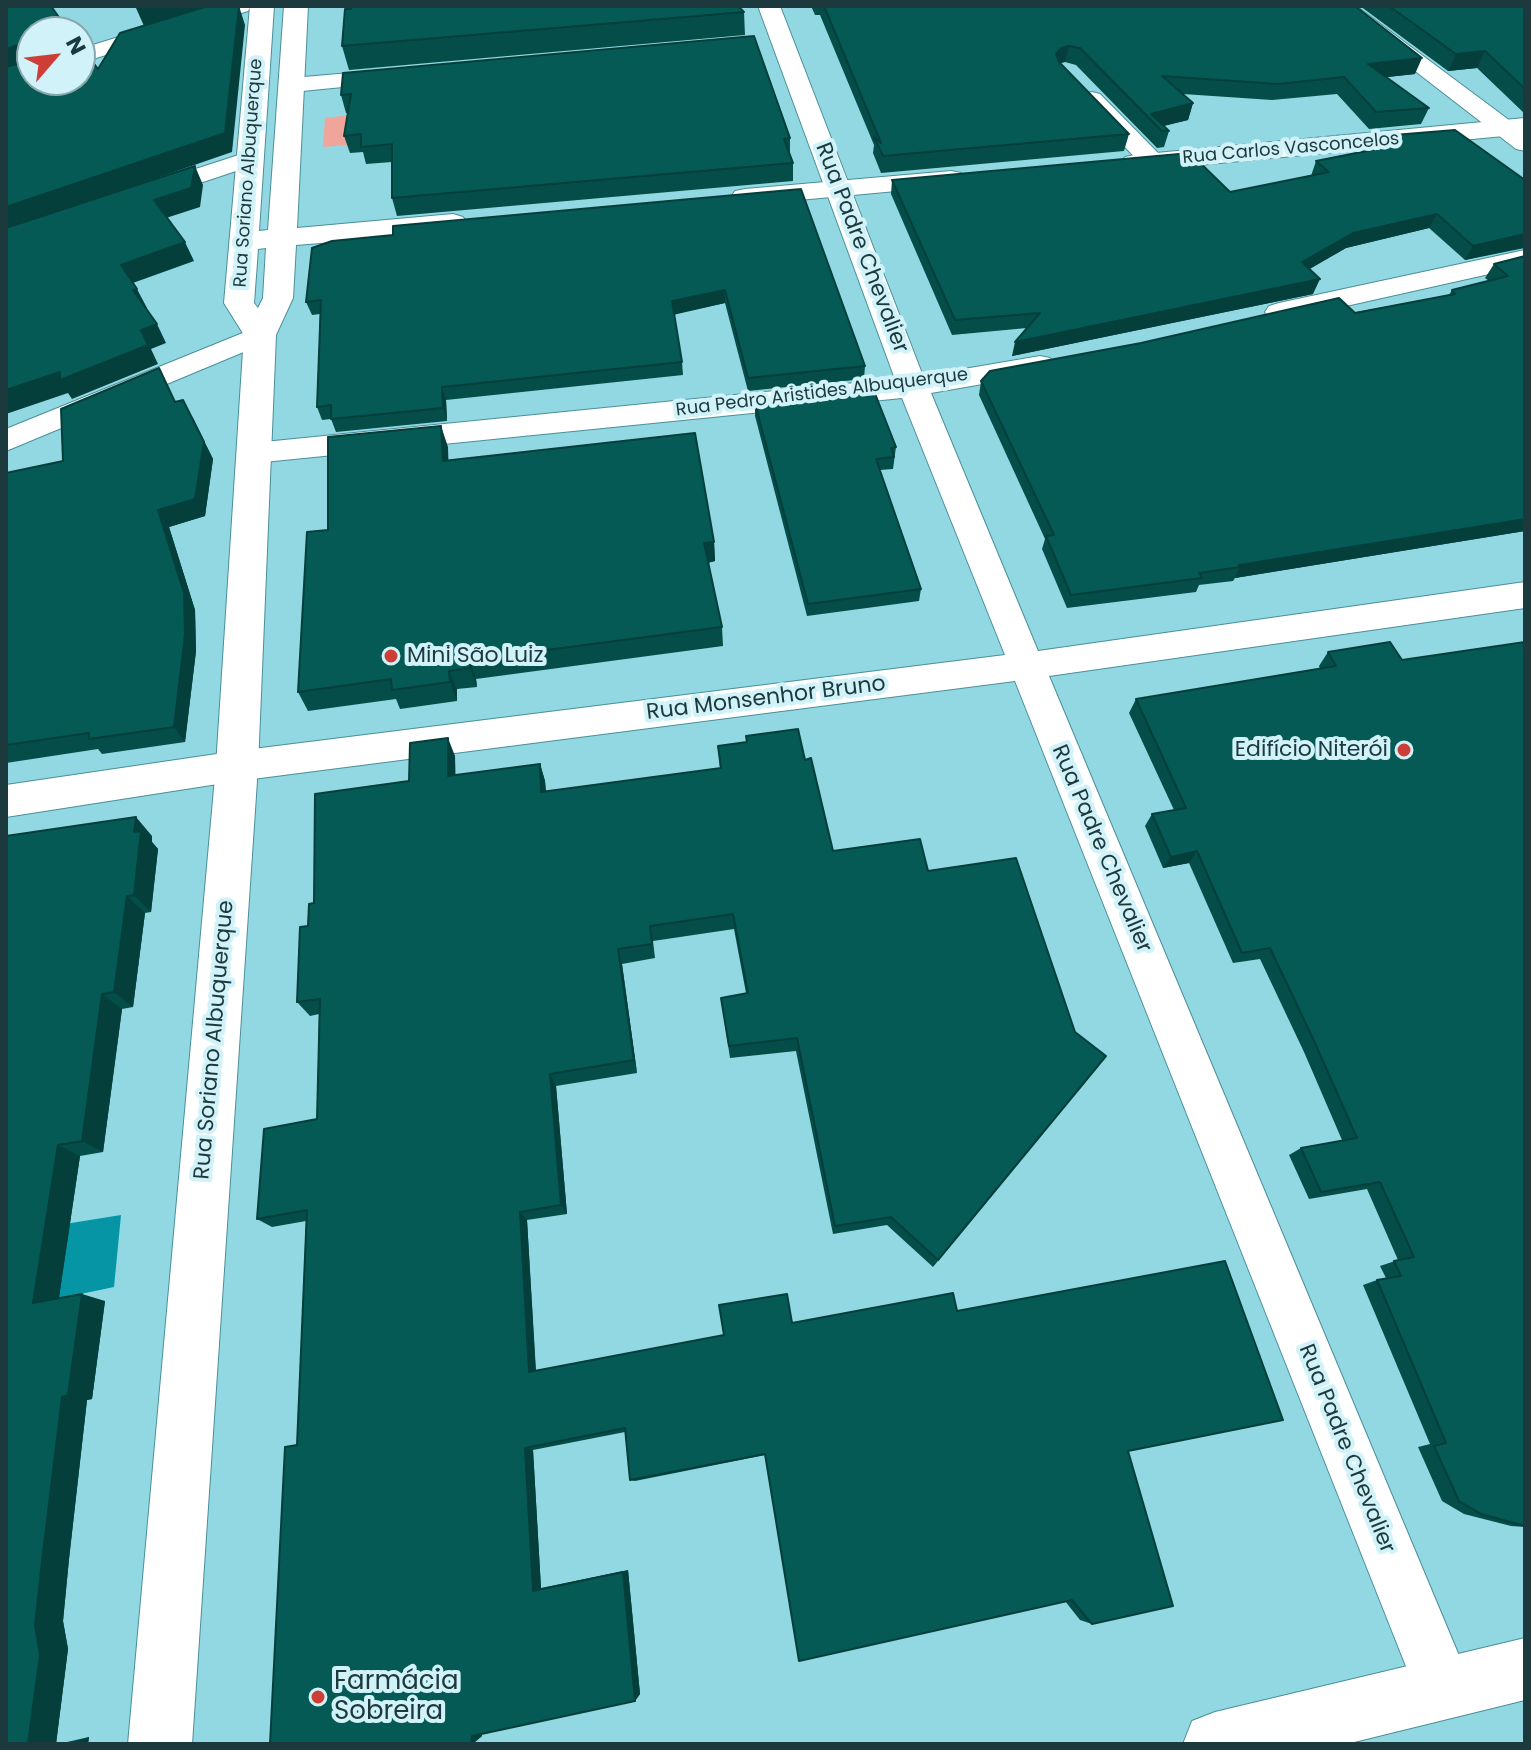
<!DOCTYPE html>
<html>
<head>
<meta charset="utf-8">
<style>
  body { margin:0 }
  #map { position:relative; width:1531px; height:1750px; overflow:hidden; background:#92d8e3; font-family:Poppins,sans-serif }
  canvas { display:block }
  .frame { position:absolute; inset:0; border:8px solid #1c3a3e; pointer-events:none }
  .north { position:absolute; left:16px; top:16px; width:80px; height:80px; box-sizing:border-box; background:#d1f2f8; border:2px solid #89a8ae; border-radius:50%; rotate:62deg; font-size:22px; font-weight:700; line-height:32px; text-align:center; color:#1c3a3e }
  .north::after { content:''; display:block; margin:auto; width:28px; height:36px; background:#cd3f36; clip-path:polygon(50% 0,100% 100%,50% 72%,0 100%) }
</style>
</head>
<body>
<div id="map">
<canvas width="1531" height="1750"></canvas>
<div class="frame"></div>
<div class="north">N</div>
</div>
<script>
const g = document.querySelector('canvas').getContext('2d');
g.lineJoin = 'round';
function fill(path, color) { g.fillStyle = color; g.fill(path, 'evenodd'); }
const toPath = rows => new Path2D(rows.map(r => 'M' + r).join(''));
function strokePath(path, color, width, dash) { g.strokeStyle = color; g.lineWidth = width; g.lineCap = dash ? 'butt' : 'round'; g.setLineDash(dash || []); g.stroke(path); }
function write(font, color, halo, rows, align = 'center') {
  g.font = font + ' Poppins,sans-serif'; g.lineWidth = 8; g.setLineDash([]); g.textBaseline = 'middle'; g.strokeStyle = halo; g.fillStyle = color; for (const [text, x, y, turn = 0] of rows) {
    g.save(); g.translate(x, y); g.rotate((+turn || 0) * Math.PI / 180); g.textAlign = isNaN(turn) ? turn : align; if (halo) g.strokeText(text, 0, 0); g.fillText(text, 0, 0); g.restore();
  }
}
fill(toPath([
  [351,115,350,145,323,147,325,118]
]), '#f0a59b');
fill(toPath([
  [121,1215,114,1287,52,1300,65,1224]
]), '#0695a5');
const street = toPath([
  [218,6,251,6,248,11,80,63,80,49,218,6],
  [758,6,780,6,923,376,1040,356,1050,358,1055,365,1050,372,1040,374,931,393,1038,651,1525,582,1525,608,1049,676,1473,1689,1464,1709,1444,1718,1424,1709,1415,1689,1015,681,237,781,6,817,6,785,237,751,1005,655,902,398,254,463,243,460,238,453,243,446,254,443,895,379,758,6],
  [1331,6,1356,6,1525,132,1525,151,1516,149,1331,6],
  [396,69,404,71,408,76,404,81,292,92,284,90,280,85,284,80,292,78,396,69],
  [1092,92,1100,94,1162,157,1165,162,1162,167,1144,167,1084,104,1080,99,1084,94,1092,92],
  [251,151,260,153,263,158,260,163,146,201,137,198,133,193,137,188,251,151],
  [1525,250,1525,266,1279,321,1269,318,1265,312,1269,306,1279,303,1525,250],
  [260,326,270,329,274,335,270,341,6,451,6,429,260,326]
]);
const secondary = toPath([
  [250,6,274,6,259,231,268,230,284,6,308,6,297,228,453,214,463,217,467,223,463,229,453,232,296,245,293,298,276,335,258,766,192,1744,128,1744,216,766,244,335,224,303,250,6],
  [266,248,263,298,258,308,254,303,258,249,266,248],
  [1525,118,1525,134,1135,171,1125,169,1121,163,1125,157,1135,155,1525,118],
  [951,171,961,173,965,179,961,185,745,205,735,203,731,197,735,191,745,189,951,171],
  [1525,1638,1525,1700,1346,1744,1183,1744,1192,1721,1215,1712,1525,1638]
]);
strokePath(street, '#4a8f99', 2);
strokePath(secondary, '#4a8f99', 2);
fill(street, '#fff');
fill(secondary, '#fff');
fill(toPath([
  [811,6,1355,6,1415,74,1387,77,1429,108,1421,124,1369,129,1337,94,1272,100,1183,94,1193,103,1188,120,1164,126,1169,131,1164,147,1157,148,1076,65,1065,62,1060,63,1129,134,1124,151,881,173,873,153,874,145,820,15,815,15],
  [1360,6,1525,6,1525,114,1477,68,1448,71],
  [351,9,744,12,745,35,349,70,342,46],
  [343,73,790,138,790,154,793,163,793,181,397,216,392,198,392,162,366,164,363,152,350,153,344,136,348,113,346,113,341,95],
  [1394,135,1525,180,1525,248,1465,260,1429,228,1346,248,1309,269,1313,294,1012,356,1027,328,952,335,891,194,892,180,1230,192,1311,176,1316,161,1389,146],
  [801,189,865,366,864,379,748,391,725,303,674,314,682,362,683,375,446,400,447,421,336,432,331,419,322,420,317,407,320,314,312,315,306,302,393,235],
  [1525,256,1525,531,1235,578,1233,581,1199,585,1196,592,1067,608,1042,549,1045,539,979,395,981,381,1449,295,1452,290,1489,281,1485,278,1494,264],
  [176,402,193,418,213,459,205,516,169,527,195,610,196,651,185,742,102,754,98,749,6,763,6,473,63,461],
  [755,403,896,447,893,469,880,470,921,589,919,601,807,616,755,416],
  [448,447,448,460,714,542,715,561,708,563,722,627,723,646,476,679,477,687,457,689,457,701,400,709,396,699,308,711,298,692,328,530],
  [1525,642,1525,1527,1511,1526,1464,1514,1442,1501,1418,1447,1430,1444,1363,1285,1377,1280,1386,1278,1380,1266,1398,1260,1367,1189,1309,1199,1289,1155,1301,1148,1342,1140,1304,1052,1260,959,1233,963,1189,863,1163,868,1145,826,1152,814,1174,810,1129,713,1136,699,1320,669,1319,666,1328,652,1402,660],
  [746,736,805,760,833,851,928,871,1075,1032,1106,1056,933,1267,887,1225,833,1234,796,1051,730,1058,721,998,746,993,734,929,653,941,655,958,622,964,637,1073,556,1086,567,1214,527,1220,536,1371,792,1323,957,1311,1128,1451,1092,1624,1080,1620,1065,1601,765,1455,635,1481,630,1480,625,1432,533,1450,541,1588,628,1570,640,1694,635,1701,482,1734,482,1736,473,1744,270,1744,297,1445,306,1221,272,1227,257,1219,317,1119,319,1014,310,1016,297,1002,308,926,314,903,409,781,455,756,455,775,540,764,545,781,546,792,720,769,718,746,746,742],
  [6,836,152,836,152,842,158,849,151,912,145,913,133,1007,122,1009,103,1152,80,1156,59,1298,105,1301,92,1399,87,1400,69,1559,63,1621,68,1649,56,1744,6,1744],
  [89,1737,88,1744,58,1744]
]), '#054d49');
fill(toPath([
  [143,6,208,6,144,26,136,8],
  [239,6,245,25,232,152,6,230,6,207],
  [24,43,32,58,6,71,6,49],
  [1069,46,1065,62,1057,64,1056,54,1061,48],
  [1485,51,1477,68,1448,71,1456,54],
  [1422,58,1415,74,1361,80,1368,64],
  [1193,103,1188,120,1158,127,1151,114],
  [195,166,203,185,200,207,163,219,154,200],
  [1437,214,1429,228,1346,248,1296,277,1302,262,1353,233],
  [1525,234,1524,247,1465,260,1473,246],
  [185,242,194,261,130,284,121,265],
  [1320,279,1313,294,1012,356,1015,342],
  [137,289,147,308,142,309,133,290],
  [725,290,725,303,673,315,672,301],
  [157,324,166,343,151,349,158,364,72,399,68,393,6,414,6,390,141,330],
  [442,387,446,400,447,421,443,408],
  [183,400,213,459,205,516,169,527,195,610,196,651,185,742,174,727,158,510],
  [441,426,448,447,449,481,443,461],
  [1525,519,1525,531,1235,578,1240,567,1239,565],
  [714,542,715,561,705,563,704,543],
  [470,660,476,679,477,687,470,668],
  [449,671,457,689,457,701,450,682],
  [448,738,455,756,456,793,448,776],
  [540,764,545,781,547,809,541,792],
  [136,817,152,836,152,842,158,849,151,912,134,895,134,832],
  [1197,851,1189,863,1163,868,1171,857],
  [127,896,145,913,133,1007,114,992],
  [618,949,622,964,637,1073,634,1060],
  [102,994,122,1009,103,1152,82,1141],
  [550,1074,556,1086,567,1214,561,1205],
  [58,1145,80,1156,57,1310,33,1303],
  [520,1212,527,1220,536,1376,529,1372],
  [82,1294,105,1301,92,1399,87,1400,69,1559,63,1621,68,1649,56,1744,28,1744,35,1625,42,1561,62,1397],
  [525,1448,533,1450,541,1588,533,1591],
  [628,1570,640,1694,635,1701,623,1572],
  [482,1728,482,1736,471,1744,472,1736],
  [89,1737,88,1744,69,1744]
]), '#043f3c');
const building = toPath([
  [6,6,51,6,68,30,69,32,32,32,32,80,80,80,80,45,98,69,120,33,208,6,239,6,225,133,6,207,6,67,25,62,24,43,6,49,6,6],
  [351,6,738,6,744,12,342,46,345,9,351,9,351,6],
  [824,6,1355,6,1422,58,1368,64,1429,108,1376,112,1344,77,1278,84,1162,76,1193,103,1151,114,1169,131,1162,131,1080,48,1069,46,1061,48,1056,54,1059,62,1129,134,883,156,874,137,881,143,824,6],
  [1389,6,1525,6,1525,89,1485,51,1456,54,1389,6],
  [754,36,790,138,784,139,793,163,392,198,392,144,361,147,361,134,344,136,351,94,341,95,343,73,754,36],
  [1455,130,1525,180,1525,234,1473,246,1437,214,1353,233,1302,262,1320,279,1015,342,1040,313,955,320,892,180,1190,153,1230,192,1329,172,1316,161,1402,144,1394,135,1455,130],
  [195,166,191,188,154,200,185,242,121,265,137,289,133,290,157,324,141,330,148,345,60,380,60,372,6,390,6,228,195,166],
  [801,189,865,366,748,378,725,290,672,301,682,362,442,387,443,408,331,419,331,405,317,407,321,300,306,302,312,248,332,241,393,235,393,226,801,189],
  [1525,256,1525,519,1239,565,1240,567,1199,573,1202,578,1071,595,1046,536,1054,535,981,381,990,371,1141,343,1339,298,1355,313,1455,294,1452,290,1508,276,1494,264,1525,256],
  [159,368,175,402,183,400,204,442,195,499,158,510,184,593,185,634,174,727,89,739,89,733,6,745,6,473,63,461,61,409,159,368],
  [874,391,896,447,891,448,894,457,876,459,921,589,808,604,755,403,874,391],
  [441,426,443,461,695,433,714,542,704,543,722,627,470,660,470,668,449,671,450,682,392,690,391,679,298,692,307,532,328,530,328,437,441,426],
  [1390,642,1402,660,1525,642,1525,1526,1481,1514,1459,1501,1434,1446,1446,1443,1377,1280,1401,1276,1394,1261,1414,1257,1380,1182,1321,1192,1301,1148,1357,1138,1315,1043,1270,948,1242,953,1197,851,1171,857,1152,814,1186,808,1136,699,1336,666,1328,652,1390,642],
  [798,729,805,760,811,758,833,851,920,839,928,871,1016,858,1075,1032,1106,1056,938,1260,891,1217,835,1226,797,1038,729,1046,721,998,748,993,733,914,650,926,652,944,618,949,634,1060,550,1074,561,1205,520,1212,529,1372,724,1335,719,1305,787,1294,792,1323,953,1293,957,1311,1225,1261,1283,1420,1128,1451,1173,1606,1092,1624,1072,1600,799,1661,765,1454,630,1480,625,1428,525,1448,533,1591,623,1572,635,1701,472,1736,471,1744,270,1744,285,1447,297,1445,307,1210,257,1219,264,1129,317,1119,320,999,297,1002,300,927,308,926,309,904,314,903,315,794,409,781,410,743,448,738,448,776,540,764,541,792,721,768,718,746,747,742,746,736,798,729],
  [136,817,134,832,141,831,134,895,127,896,114,992,102,994,82,1141,58,1145,33,1303,82,1294,68,1395,62,1397,42,1561,35,1625,40,1655,28,1744,6,1744,6,836,136,817]
]);
fill(building, '#065a55');
strokePath(building, '#043f3c', 2);
for (const [x, y, r, color] of [
  [391,656,8,"#cd3f36"],
  [1404,750,8,"#cd3f36"],
  [318,1697,8,"#cd3f36"]
]) { const dot = new Path2D(); dot.arc(x, y, r, 0, 2 * Math.PI); g.fillStyle = color; g.fill(dot); strokePath(dot, '#d1f2f8', 3); }
write('18px', '#1c3a3e', '#d1f2f8', [
  ["Rua Carlos Vasconcelos",1291,149,-5],
  ["Rua Soriano Albuquerque",249,173,-86],
  ["Rua Pedro Aristides Albuquerque",822,393,-7]
]);
write('22px', '#1c3a3e', '#d1f2f8', [
  ["Rua Padre Chevalier",861,248,69],
  ["Rua Monsenhor Bruno",766,699,-7],
  ["Rua Padre Chevalier",1101,849,67],
  ["Rua Soriano Albuquerque",215,1040,-85],
  ["Rua Padre Chevalier",1346,1449,68]
]);
write('22px', '#1c3a3e', '#d1f2f8', [
  ["Mini São Luiz",407,656],
  ["Edifício Niterói",1388,750,"right"]
], 'left');
write('26px', '#1c3a3e', '#d1f2f8', [
  ["Farmácia",334,1682],
  ["Sobreira",334,1712]
], 'left');
</script>
</body>
</html>
